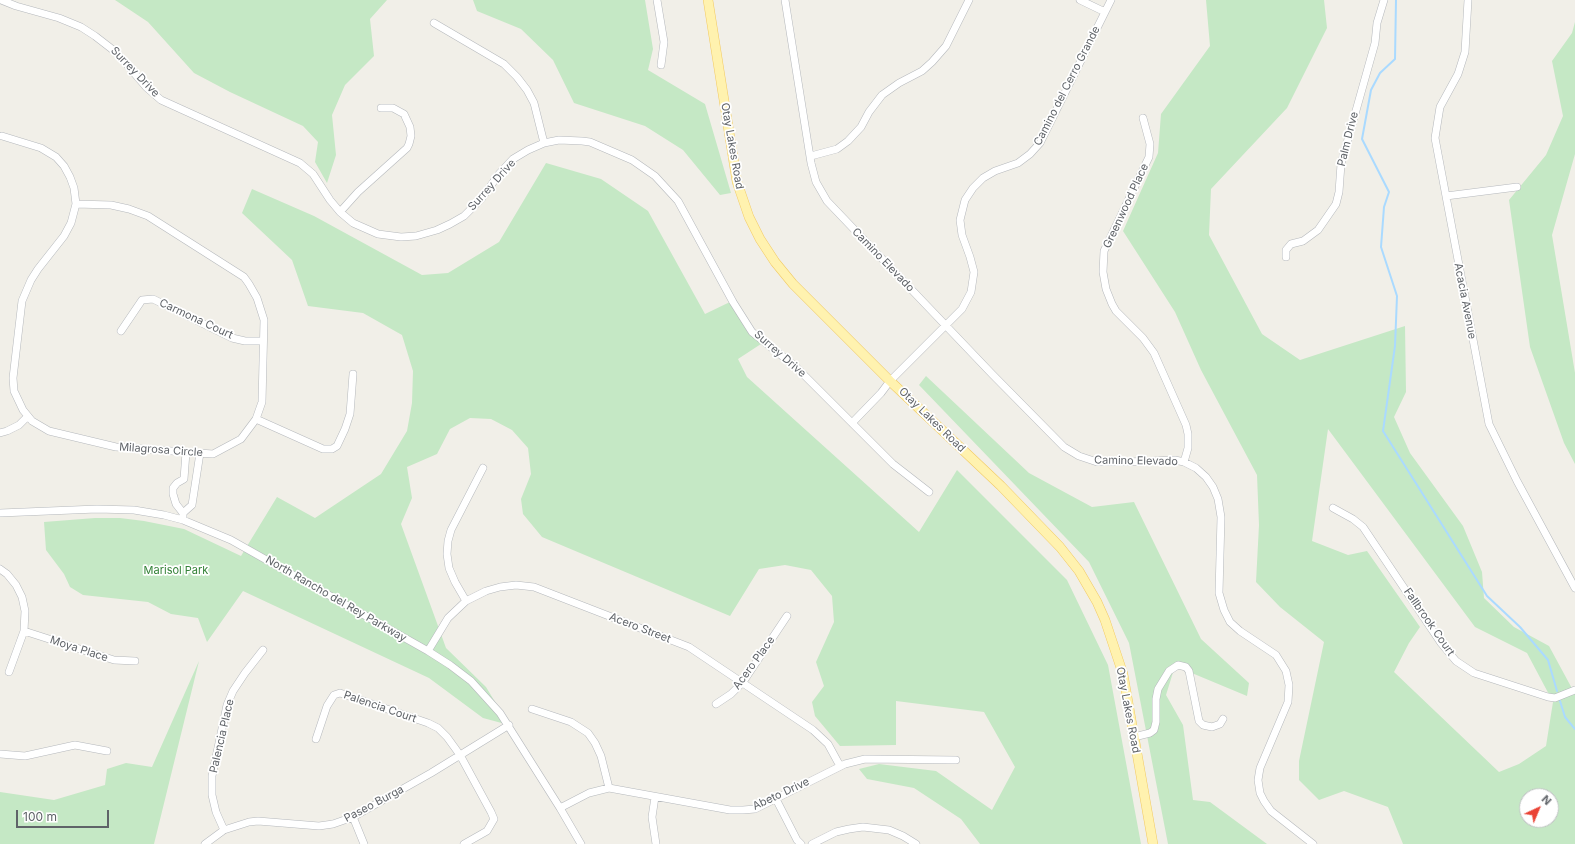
<!DOCTYPE html>
<html>
<head>
<meta charset="utf-8">
<style>
  body { margin:0 }
  #map { position:relative; width:1575px; height:844px; overflow:hidden; background:#f1efe8; font-family:Inter,sans-serif }
  canvas { display:block }
  .north { position:absolute; left:1519px; top:788px; width:40px; height:40px; box-sizing:border-box; background:#fff; border:1px solid #bfc1c3; border-radius:50%; rotate:44deg; font-size:11px; font-weight:700; line-height:16px; text-align:center; color:#5f6368 }
  .north::after { content:''; display:block; margin:auto; width:14px; height:18px; background:#ea4335; clip-path:polygon(50% 0,100% 100%,50% 72%,0 100%) }
  .scale { position:absolute; left:16px; top:810px; width:93px; height:18px; box-sizing:border-box; border:2px solid #5f6368; border-top:0; padding-left:5px; font-size:12px; line-height:14px; white-space:nowrap; color:#5f6368; -webkit-text-stroke:3px #fff; paint-order:stroke }
</style>
</head>
<body>
<div id="map">
<canvas width="1575" height="844"></canvas>
<div class="north">N</div>
<div class="scale">100 m</div>
</div>
<script>
const g = document.querySelector('canvas').getContext('2d');
g.lineJoin = 'round';
function fill(path, color) { g.fillStyle = color; g.fill(path, 'evenodd'); }
const toPath = rows => new Path2D(rows.map(r => 'M' + r).join(''));
function strokePath(path, color, width, dash) { g.strokeStyle = color; g.lineWidth = width; g.lineCap = dash ? 'butt' : 'round'; g.setLineDash(dash || []); g.stroke(path); }
function write(font, color, halo, rows, align = 'center') {
  g.font = font + ' Inter,sans-serif'; g.lineWidth = 3.5; g.setLineDash([]); g.textBaseline = 'middle'; g.strokeStyle = halo; g.fillStyle = color; for (const [text, x, y, turn = 0] of rows) {
    g.save(); g.translate(x, y); g.rotate((+turn || 0) * Math.PI / 180); g.textAlign = isNaN(turn) ? turn : align; if (halo) g.strokeText(text, 0, 0); g.fillText(text, 0, 0); g.restore();
  }
}
fill(toPath([
  [115,0,387,0,370,19,374,56,345,85,332,115,336,155,327,183,315,162,318,142,303,126,230,92,194,73,148,22],
  [473,0,645,0,653,49,648,70,705,104,731,193,720,195,683,150,645,126,574,103,553,60,521,29,477,11],
  [1206,0,1324,0,1327,28,1287,108,1211,189,1209,235,1262,334,1300,360,1405,326,1406,392,1394,417,1410,453,1463,526,1482,572,1484,598,1514,627,1549,646,1575,694,1575,844,1403,844,1388,807,1344,791,1319,800,1299,780,1299,761,1324,642,1280,607,1256,582,1259,525,1257,475,1201,370,1175,312,1123,231,1158,153,1161,114,1210,46],
  [1328,429,1475,627,1527,653,1553,702,1546,746,1519,764,1499,772,1394,672,1409,643,1420,627,1367,551,1348,555,1312,541],
  [1527,796,1551,796,1551,820,1527,820],
  [1575,22,1575,154,1552,235,1575,373,1575,464,1564,443,1530,347,1509,200,1546,155,1563,116,1552,61,1572,33],
  [546,163,601,179,648,211,705,314,732,301,764,342,738,359,747,377,919,532,957,470,1067,580,1108,665,1141,844,980,844,961,819,914,788,867,779,859,769,879,764,936,771,992,810,1015,767,984,712,896,701,896,745,840,746,815,716,812,702,824,686,816,662,834,622,832,596,811,570,785,565,759,569,730,616,542,537,523,514,521,499,531,474,528,448,512,430,491,419,470,418,450,429,437,454,407,467,412,498,401,524,446,648,486,687,509,725,483,718,429,678,243,591,207,642,198,618,171,614,148,602,83,595,70,587,64,574,46,550,44,522,95,518,120,518,144,521,184,529,241,556,277,497,315,518,381,474,407,431,412,403,413,371,402,335,363,313,308,306,292,260,242,213,252,189,314,216,422,275,448,273,499,242],
  [926,376,1029,473,1092,507,1134,502,1201,639,1249,683,1247,696,1175,666,1166,695,1183,725,1193,800,1210,802,1267,844,1168,844,1129,643,1089,562,919,385],
  [199,661,154,844,0,844,0,792,54,800,105,785,107,769,126,763,152,767]
]), '#c5e8c5');
strokePath(toPath([
  [1396,0,1395,59,1380,73,1371,90,1362,139,1389,192,1384,207,1381,247,1397,296,1395,346,1383,431,1487,596,1520,627,1548,660,1557,691],
  [1560,701,1565,717,1575,729]
]), '#aadaff', 2);
const minor = toPath([
  [1,0,16,6,59,18,81,27,95,36,117,53,146,87,161,100,300,163,313,174,330,200,340,212,353,223,378,234,401,237,416,236,437,230,450,224,464,216,482,198,499,174,513,159,528,150,544,143,559,140,582,141,590,142,632,160,655,176,678,201,733,302,752,332,796,367,893,464,929,492],
  [657,0,664,42,661,65],
  [785,0,811,163,816,182,827,201,992,374,1064,447,1079,456,1097,462,1127,462,1175,460,1184,462,1196,468,1206,477,1213,487,1218,499,1221,517,1219,593,1224,610,1230,622,1240,631,1276,655,1286,671,1289,685,1288,702,1260,768,1258,780,1260,793,1264,801,1271,811,1313,844],
  [1080,0,1105,12],
  [1468,0,1465,52,1458,74,1440,107,1435,138,1489,424,1517,481,1575,588],
  [434,23,504,64,517,77,527,90,534,103,544,143],
  [1143,118,1150,144,1149,157,1104,251,1103,272,1106,289,1112,304,1116,311,1143,338,1154,353,1186,425,1188,434,1188,448,1184,462],
  [2,136,41,148,56,157,64,166,70,177,74,188,76,204,71,223,64,236,38,269,31,280,22,301,13,378,14,391,23,410,32,421,49,431,116,447,213,454,241,439,256,419,262,402,264,320,257,298,249,284,244,277,148,216,129,209,111,205,76,204],
  [811,156,837,149,848,141,861,127,869,112,882,95,899,83,922,71,932,62,946,46,969,0],
  [1446,196,1517,187],
  [340,212,358,192,407,148,409,144,411,136,410,127,404,114,393,108,381,108],
  [1286,257,1286,250,1291,244,1303,241,1318,230,1336,204,1339,192,1341,164,1375,43,1377,23,1384,0],
  [121,331,142,300,153,299,232,338,245,341,263,341],
  [256,419,323,449,332,449,337,446,345,429,350,414,353,374],
  [852,423,881,393,890,381,962,309,971,292,974,272,970,257,962,235,960,220,965,200,973,188,983,178,995,171,1018,163,1030,154,1040,143,1111,0],
  [0,433,7,431,19,425,28,416],
  [1333,508,1353,519,1363,527,1441,643,1456,661,1474,673,1548,697,1555,698,1575,690],
  [0,513,97,509,134,510,164,515,183,520,231,540,428,651,450,665,471,681,500,713,560,808,581,844],
  [183,513,176,504,173,494,173,488,177,483,184,479,186,452],
  [183,520,183,513,192,505,200,453],
  [0,569,7,574,16,585,22,597,25,611,24,631,9,672],
  [466,601,455,582,449,568,447,554,448,541,451,530,483,468],
  [24,631,114,660,135,661],
  [428,651,448,618,466,601,486,591,500,587,516,585,534,587,689,647,813,730,828,744,840,766],
  [716,704,731,694,743,682,787,616],
  [532,709,571,722,588,733,595,743,601,756,609,788],
  [1134,737,1150,733,1154,730,1156,722,1156,699,1158,689,1169,671,1178,665,1186,667,1189,671,1199,721,1203,725,1212,727,1220,724,1223,719],
  [316,739,327,706,334,695,340,693,428,723,438,728,447,737,460,755,491,812,494,819,487,831,464,844],
  [0,754,25,756,75,745,107,751],
  [655,797,652,817,656,844],
  [776,799,797,840,801,844],
  [560,808,589,793,609,788,730,810,743,810,755,809,845,764,865,759,956,760],
  [353,817,364,844],
  [224,830,216,812,212,795,212,776,227,705,233,691,245,673,263,650],
  [205,844,224,830,249,822,258,821,319,826,333,824,353,817,431,773,509,725],
  [812,844,836,832,849,829,863,827,889,830,903,836,916,844]
]);
const major = toPath([
  [708,0,737,182,749,217,760,239,775,262,793,284,890,381,1001,486,1060,547,1079,571,1097,602,1105,620,1123,674,1153,844]
]);
strokePath(minor, '#b5b8bc', 8);
strokePath(major, '#f2c960', 10);
strokePath(minor, '#fff', 7);
strokePath(major, '#fff2af', 9);
write('11px', '#5f6368', '#fff', [
  ["Surrey Drive",135,72,46],
  ["Camino del Cerro Grande",1067,86,-63],
  ["Palm Drive",1348,139,-76],
  ["Otay Lakes Road",732,146,80],
  ["Surrey Drive",492,185,-48],
  ["Greenwood Place",1126,206,-65],
  ["Camino Elevado",883,260,46],
  ["Acacia Avenue",1465,301,79],
  ["Carmona Court",196,319,25],
  ["Surrey Drive",780,354,41],
  ["Otay Lakes Road",932,420,44],
  ["Milagrosa Circle",161,450,4],
  ["Camino Elevado",1136,461,1],
  ["North Rancho del Rey Parkway",336,599,30],
  ["Fallbrook Court",1429,622,55],
  ["Acero Street",640,628,21],
  ["Moya Place",79,649,18],
  ["Acero Place",754,663,-54],
  ["Palencia Court",380,707,19],
  ["Otay Lakes Road",1128,710,79],
  ["Palencia Place",222,736,-77],
  ["Abeto Drive",781,794,-25],
  ["Paseo Burga",374,804,-28]
]);
write('11px', '#348238', '#fff', [
  ["Marisol Park",176,571]
]);
</script>
</body>
</html>
